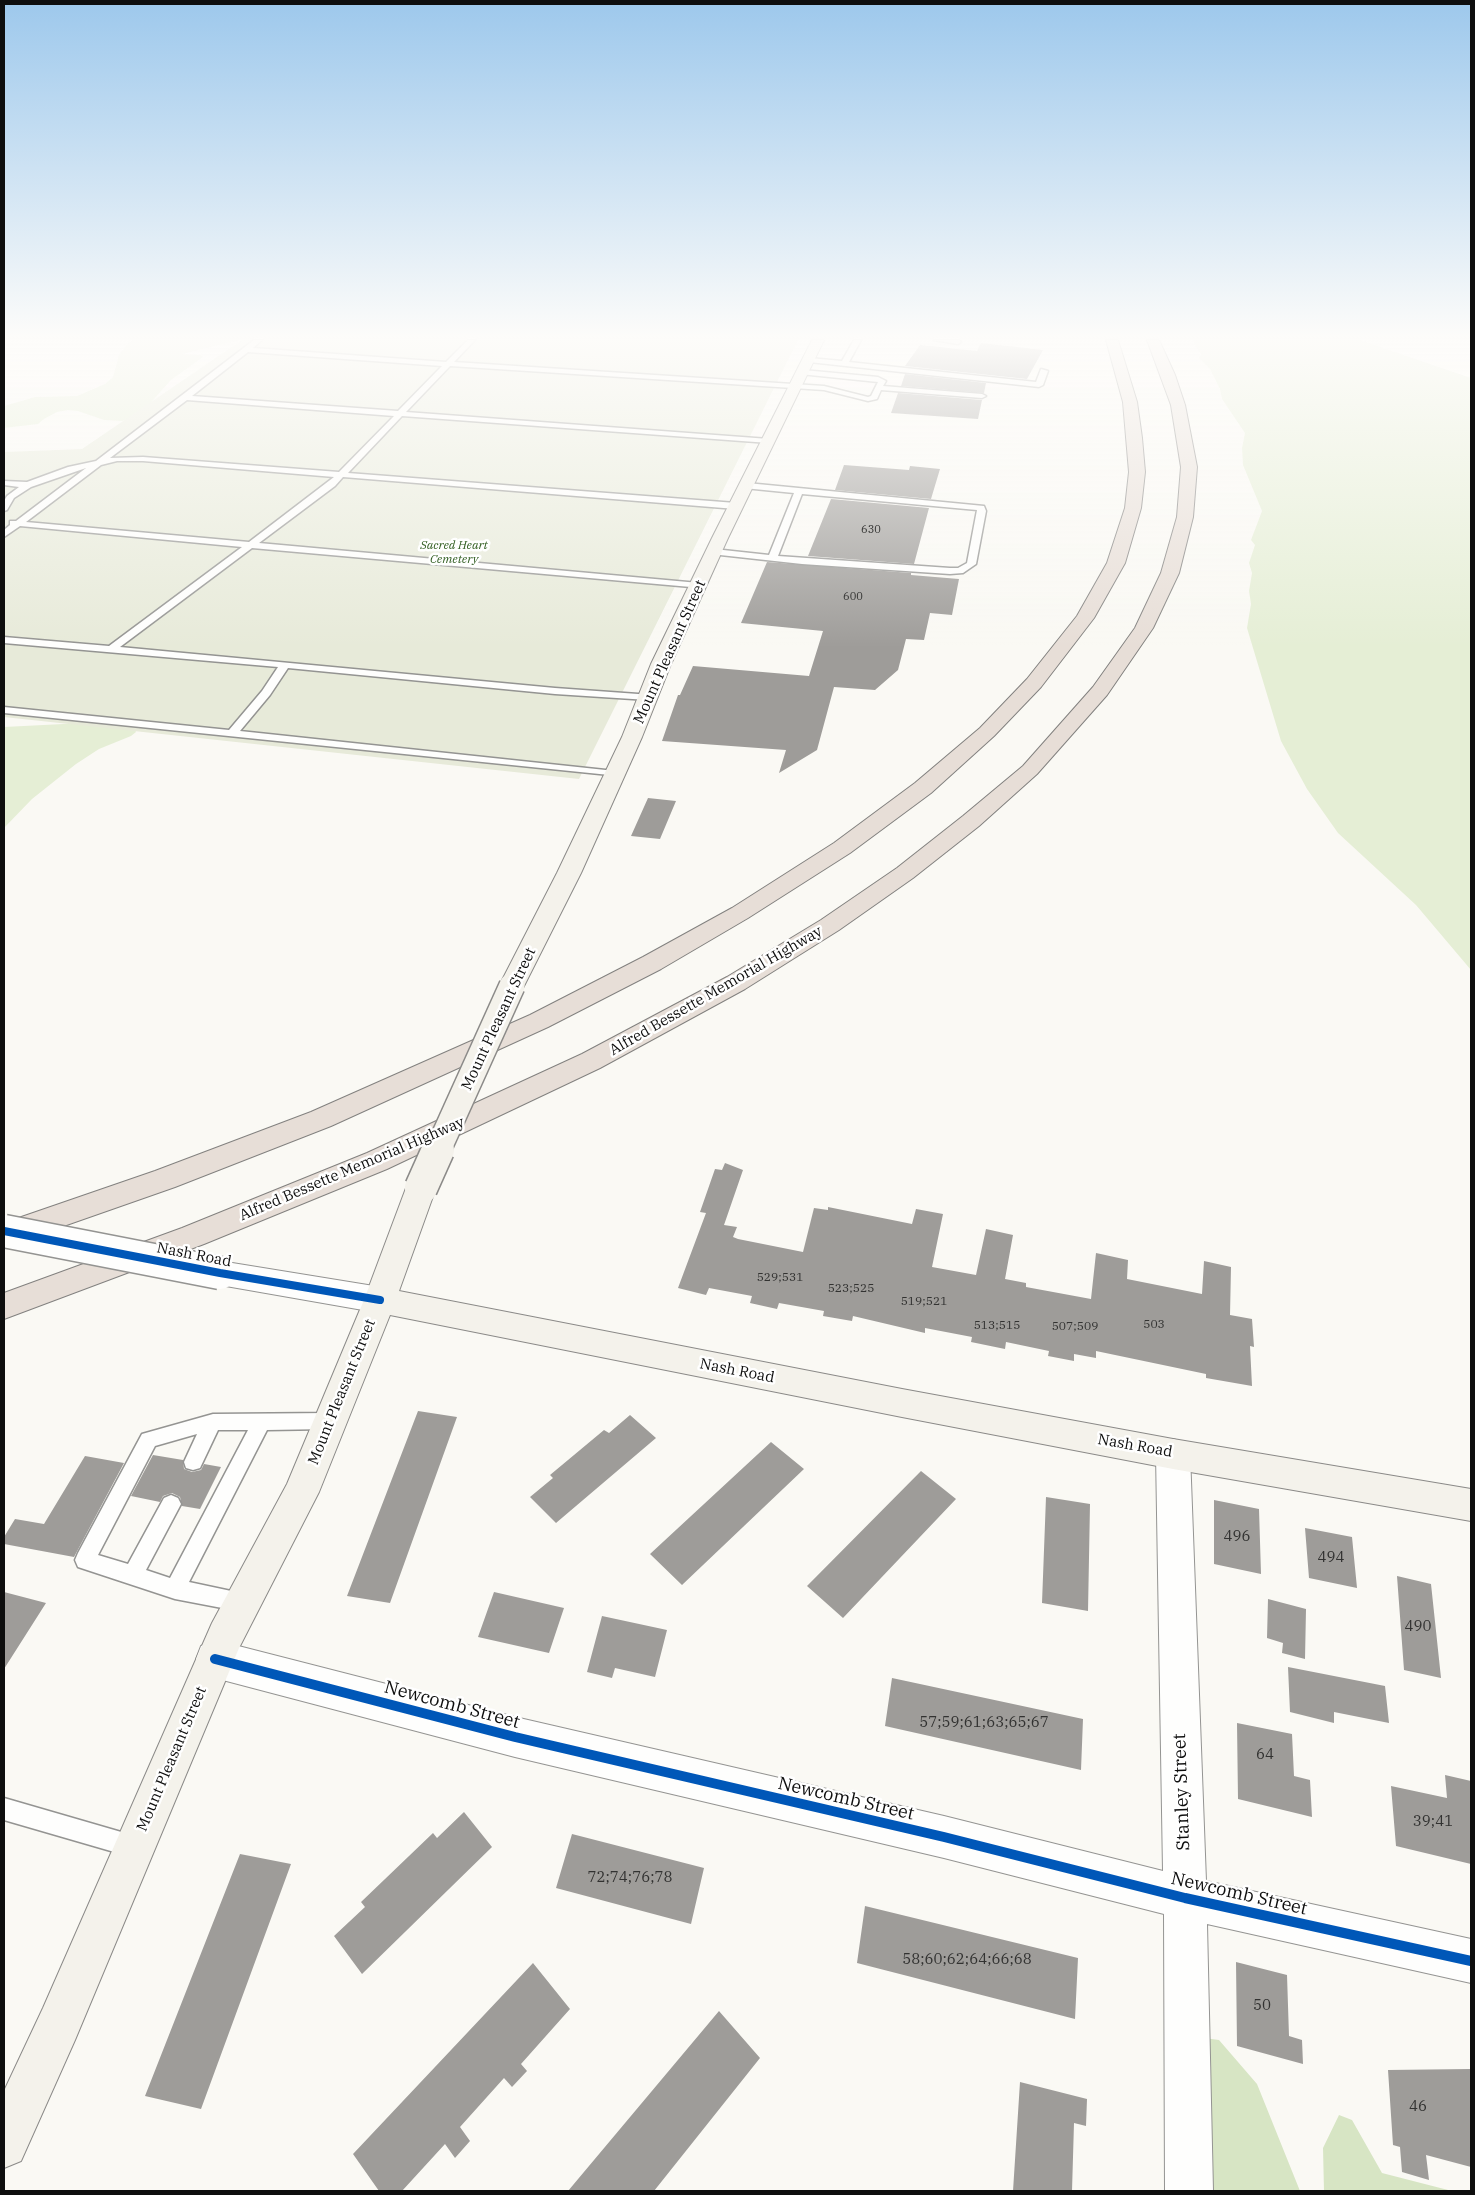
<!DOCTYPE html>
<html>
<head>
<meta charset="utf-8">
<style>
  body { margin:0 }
  #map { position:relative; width:1475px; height:2195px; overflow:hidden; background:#faf9f4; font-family:"IBM Plex Serif",serif }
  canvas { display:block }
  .frame { position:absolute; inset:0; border:5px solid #0e0e0e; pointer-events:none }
</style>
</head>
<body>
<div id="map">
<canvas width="1475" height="2195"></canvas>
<div class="frame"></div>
</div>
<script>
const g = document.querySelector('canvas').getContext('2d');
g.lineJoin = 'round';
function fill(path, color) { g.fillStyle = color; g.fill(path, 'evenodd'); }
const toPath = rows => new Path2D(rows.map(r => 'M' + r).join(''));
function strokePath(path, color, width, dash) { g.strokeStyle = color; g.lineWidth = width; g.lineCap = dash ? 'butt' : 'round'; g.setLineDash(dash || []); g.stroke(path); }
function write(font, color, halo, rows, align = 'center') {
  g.font = font + ' "IBM Plex Serif",serif'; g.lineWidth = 5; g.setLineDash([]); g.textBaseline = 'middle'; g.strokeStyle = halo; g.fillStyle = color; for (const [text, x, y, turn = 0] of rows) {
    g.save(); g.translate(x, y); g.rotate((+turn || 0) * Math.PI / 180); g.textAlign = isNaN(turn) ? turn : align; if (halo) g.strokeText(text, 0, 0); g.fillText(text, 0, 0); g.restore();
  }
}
fill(toPath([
  [133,340,239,340,182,354,201,355,203,357,171,380,147,407,132,418,122,421,104,420,78,411,68,410,57,412,44,419,38,424,4,428,4,406,35,397,77,396,105,384,113,377,119,355,127,344],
  [1194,340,1360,340,1471,378,1471,970,1416,905,1338,833,1307,789,1281,741,1247,628,1251,604,1249,591,1252,573,1249,563,1255,545,1251,540,1262,511,1243,465,1242,448,1245,433,1222,399,1220,389,1210,369,1199,358,1201,354,1194,344],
  [103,722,134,728,136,732,131,736,99,749,76,764,32,799,4,828,4,727]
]), '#e5eed5');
fill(toPath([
  [1204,2038,1219,2040,1257,2084,1300,2191,1211,2191],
  [1339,2115,1352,2120,1382,2173,1452,2191,1324,2191,1323,2148]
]), '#d7e5c4');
fill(toPath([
  [242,340,798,340,579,779,4,717,4,452,82,449]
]), '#e7ead9');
fill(toPath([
  [981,343,1043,350,1027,379,905,366,920,345,977,351],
  [905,374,986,383,984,393,901,386],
  [898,393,982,400,978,419,891,413],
  [844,465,909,470,910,466,940,469,931,499,835,490],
  [831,499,929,508,914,564,808,556],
  [767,562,911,573,911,575,959,579,952,615,930,613,924,640,906,639,898,670,875,690,834,687,817,750,779,773,786,750,662,741,678,695,680,695,693,666,809,676,823,631,741,623],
  [648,798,676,801,660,839,631,836],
  [725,1163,743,1170,724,1225,737,1227,733,1237,738,1239,803,1252,814,1208,828,1210,828,1207,912,1224,916,1209,943,1214,932,1267,976,1275,986,1229,1013,1235,1005,1279,1026,1283,1026,1287,1091,1299,1096,1253,1128,1260,1127,1279,1202,1294,1204,1261,1231,1267,1230,1315,1252,1319,1254,1347,1250,1346,1252,1386,1206,1378,1206,1374,1096,1351,1096,1358,1074,1354,1074,1361,1048,1356,1049,1351,1006,1342,1005,1349,971,1342,972,1337,925,1328,925,1333,853,1316,852,1321,823,1316,824,1311,779,1303,777,1309,750,1303,752,1296,709,1288,706,1295,678,1288,706,1213,700,1212,715,1169,722,1170],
  [418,1411,457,1417,390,1603,347,1596],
  [630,1415,656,1438,556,1523,530,1497,553,1478,550,1475,604,1430,609,1433],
  [771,1442,804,1469,682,1585,650,1554],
  [153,1455,183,1460,184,1469,192,1472,201,1470,204,1464,221,1467,200,1509,182,1506,180,1497,172,1493,163,1496,160,1502,131,1496],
  [85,1456,124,1463,74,1557,4,1544,4,1537,15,1519,44,1524],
  [921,1471,956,1499,843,1618,807,1586],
  [1046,1497,1090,1504,1088,1611,1042,1603],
  [1214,1500,1259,1509,1261,1574,1214,1564],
  [1305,1528,1352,1537,1357,1588,1309,1578],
  [1397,1576,1431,1584,1441,1678,1404,1670],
  [4,1592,46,1603,4,1669],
  [494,1592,564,1608,549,1653,478,1637],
  [1268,1599,1306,1609,1305,1659,1282,1653,1283,1643,1267,1638],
  [602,1616,667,1630,655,1677,615,1668,612,1678,587,1672],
  [1288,1667,1385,1686,1389,1723,1334,1712,1334,1723,1290,1712],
  [892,1678,1083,1719,1081,1770,885,1726],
  [1237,1723,1292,1734,1294,1776,1310,1780,1312,1817,1238,1799],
  [1445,1775,1471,1781,1471,1864,1396,1846,1391,1786,1447,1798],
  [464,1812,492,1847,362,1974,334,1936,365,1907,361,1902,433,1833,437,1838],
  [572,1834,704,1868,691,1924,556,1888],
  [240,1854,291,1864,201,2109,145,2096],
  [865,1906,1078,1958,1075,2019,857,1963],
  [1236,1962,1287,1975,1289,2036,1302,2040,1303,2064,1237,2046],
  [533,1963,570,2009,521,2064,527,2071,512,2087,504,2078,460,2127,470,2141,455,2158,445,2144,402,2191,379,2191,353,2154],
  [719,2011,760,2058,654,2191,568,2191],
  [1471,2069,1471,2167,1426,2155,1429,2180,1402,2172,1400,2147,1393,2145,1388,2070],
  [1020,2082,1087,2099,1086,2126,1074,2123,1072,2191,1013,2191]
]), '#9e9c99');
const service = toPath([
  [254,340,262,340,253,348,446,362,468,340,475,340,454,362,824,386,868,397,871,396,878,382,800,374,800,370,803,370,878,377,886,381,883,386,982,394,986,396,982,398,881,390,877,399,868,401,824,390,450,366,406,412,769,439,773,441,769,443,402,416,348,473,736,503,740,506,736,509,343,477,335,486,259,543,699,583,704,586,702,588,252,548,120,647,555,688,652,695,653,697,652,699,648,700,555,694,288,668,270,695,240,731,615,771,621,774,619,776,4,713,4,707,229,730,262,691,278,667,4,643,4,637,109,646,242,547,20,526,4,537,4,530,10,525,10,521,16,521,86,468,31,487,14,498,7,510,4,511,4,501,7,496,19,487,4,485,4,481,27,482,68,467,96,461,254,340],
  [248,352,442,366,398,411,192,396,248,352],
  [187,400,394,416,339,472,143,457,110,458,187,400],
  [117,461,143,461,334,477,249,542,26,522,101,465,117,461],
  [854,340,861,340,849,362,1036,382,1041,369,1048,371,1043,385,1039,387,809,362,805,360,809,358,842,361,854,340],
  [934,340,959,340,961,342,958,344,934,340],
  [747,483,984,506,986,511,976,564,963,573,950,574,802,564,711,554,711,550,714,549,769,555,794,493,744,488,743,486,747,483],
  [802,494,977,510,967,563,958,568,950,568,778,556,802,494],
  [330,1413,337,1415,339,1421,337,1427,330,1429,267,1430,189,1582,250,1595,253,1602,250,1609,243,1612,175,1599,78,1567,75,1560,78,1553,142,1434,213,1414,330,1413],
  [218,1430,248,1430,170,1578,146,1570,181,1504,178,1498,171,1495,164,1498,128,1564,98,1555,155,1446,197,1434,184,1462,186,1468,193,1470,200,1468,218,1430],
  [4,1798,135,1836,143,1839,146,1847,143,1855,135,1858,4,1820,4,1798]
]);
const minor = toPath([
  [1173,1439,1185,1443,1190,1454,1206,1881,1471,1939,1471,1983,1207,1924,1213,2191,1165,2191,1164,1914,944,1858,515,1757,215,1678,201,1672,196,1659,201,1646,215,1640,515,1717,944,1816,1163,1871,1156,1454,1161,1443,1173,1439]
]);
const tertiary = toPath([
  [220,1261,380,1287,391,1291,396,1300,391,1309,380,1313,220,1285,209,1282,205,1273,209,1264,220,1261]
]);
const secondary = toPath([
  [812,340,824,340,728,538,671,664,642,737,581,873,521,992,512,994,503,992,499,986,557,873,622,737,651,664,712,538,812,340],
  [421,1177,431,1180,436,1188,399,1291,902,1389,1173,1439,1471,1489,1471,1521,1173,1469,902,1417,390,1315,319,1492,239,1648,75,2040,21,2161,4,2168,4,2091,43,2008,212,1623,287,1484,364,1300,406,1188,411,1180,421,1177]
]);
const motorway = toPath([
  [1106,340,1118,340,1137,402,1142,438,1145,472,1141,508,1125,563,1094,618,1041,687,994,736,931,793,850,853,748,918,661,969,548,1027,331,1126,175,1187,18,1242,7,1246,4,1245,4,1223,155,1171,311,1112,530,1015,643,957,732,908,834,843,915,783,980,728,1027,679,1077,616,1107,563,1125,508,1129,472,1123,402,1106,340],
  [1147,340,1159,340,1175,375,1185,405,1197,467,1193,517,1179,573,1153,628,1107,695,1037,774,979,826,913,878,839,930,745,989,600,1068,387,1169,204,1244,4,1319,4,1293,182,1228,367,1153,582,1054,727,977,821,920,897,868,963,816,1023,766,1093,687,1135,628,1161,573,1177,517,1181,467,1171,405,1147,340]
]);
strokePath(service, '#949492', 3);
strokePath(minor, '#949492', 2);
strokePath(tertiary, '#949492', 2);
strokePath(secondary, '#8b8a88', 2);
strokePath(motorway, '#82817f', 2);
fill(service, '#fefefd');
fill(minor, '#fefefd');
fill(tertiary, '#fefefd');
fill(secondary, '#f4f2eb');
fill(motorway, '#e7ded7');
const tertiaryBridge = toPath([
  [4,1231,220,1273]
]);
const secondaryBridgeFar1 = toPath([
  [437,1152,512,986]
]);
const secondaryBridge = toPath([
  [421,1188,438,1150]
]);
strokePath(tertiaryBridge, '#949492', 35, []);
strokePath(secondaryBridgeFar1, '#8b8a88', 28, []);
strokePath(secondaryBridge, '#8b8a88', 35, []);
strokePath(tertiaryBridge, '#fefefd', 32);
strokePath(secondaryBridgeFar1, '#f4f2eb', 25);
strokePath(secondaryBridge, '#f4f2eb', 32);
strokePath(toPath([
  [4,1231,220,1273,380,1300]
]), '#0057b8', 8);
strokePath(toPath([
  [215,1659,515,1737,944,1837,1185,1898,1471,1961]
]), '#0057b8', 10);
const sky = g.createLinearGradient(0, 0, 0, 648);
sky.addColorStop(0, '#9dc8ec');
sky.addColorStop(0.52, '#fdfcfa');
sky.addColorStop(1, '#fdfcfa00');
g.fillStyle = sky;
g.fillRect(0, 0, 1475, 648);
write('11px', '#323231', null, [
  ["630",871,530],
  ["600",853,597]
]);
write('italic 12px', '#346024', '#fff', [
  ["Sacred Heart",454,546],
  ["Cemetery",454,560]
]);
write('12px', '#323231', null, [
  ["529;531",780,1278],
  ["523;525",851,1289],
  ["519;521",924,1302],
  ["503",1154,1325],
  ["513;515",997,1326],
  ["507;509",1075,1327]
]);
write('15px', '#0e0e0e', '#fff', [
  ["Mount Pleasant Street",670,652,-66],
  ["Alfred Bessette Memorial Highway",716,991,-30],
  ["Mount Pleasant Street",499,1019,-65],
  ["Alfred Bessette Memorial Highway",352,1169,-23],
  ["Nash Road",194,1255,11],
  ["Nash Road",737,1371,11],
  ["Mount Pleasant Street",342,1392,-68],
  ["Nash Road",1135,1446,10],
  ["Mount Pleasant Street",172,1759,-67]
]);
write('15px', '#323231', null, [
  ["496",1237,1537],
  ["494",1331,1558],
  ["490",1418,1627],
  ["57;59;61;63;65;67",984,1723],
  ["64",1265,1755],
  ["39;41",1433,1822],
  ["72;74;76;78",630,1878],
  ["58;60;62;64;66;68",967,1960],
  ["50",1262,2006],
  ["46",1418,2107]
]);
write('18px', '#0e0e0e', '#fff', [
  ["Newcomb Street",452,1705,15],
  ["Stanley Street",1182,1792,-92],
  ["Newcomb Street",846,1799,13],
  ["Newcomb Street",1239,1894,13]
]);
</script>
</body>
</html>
